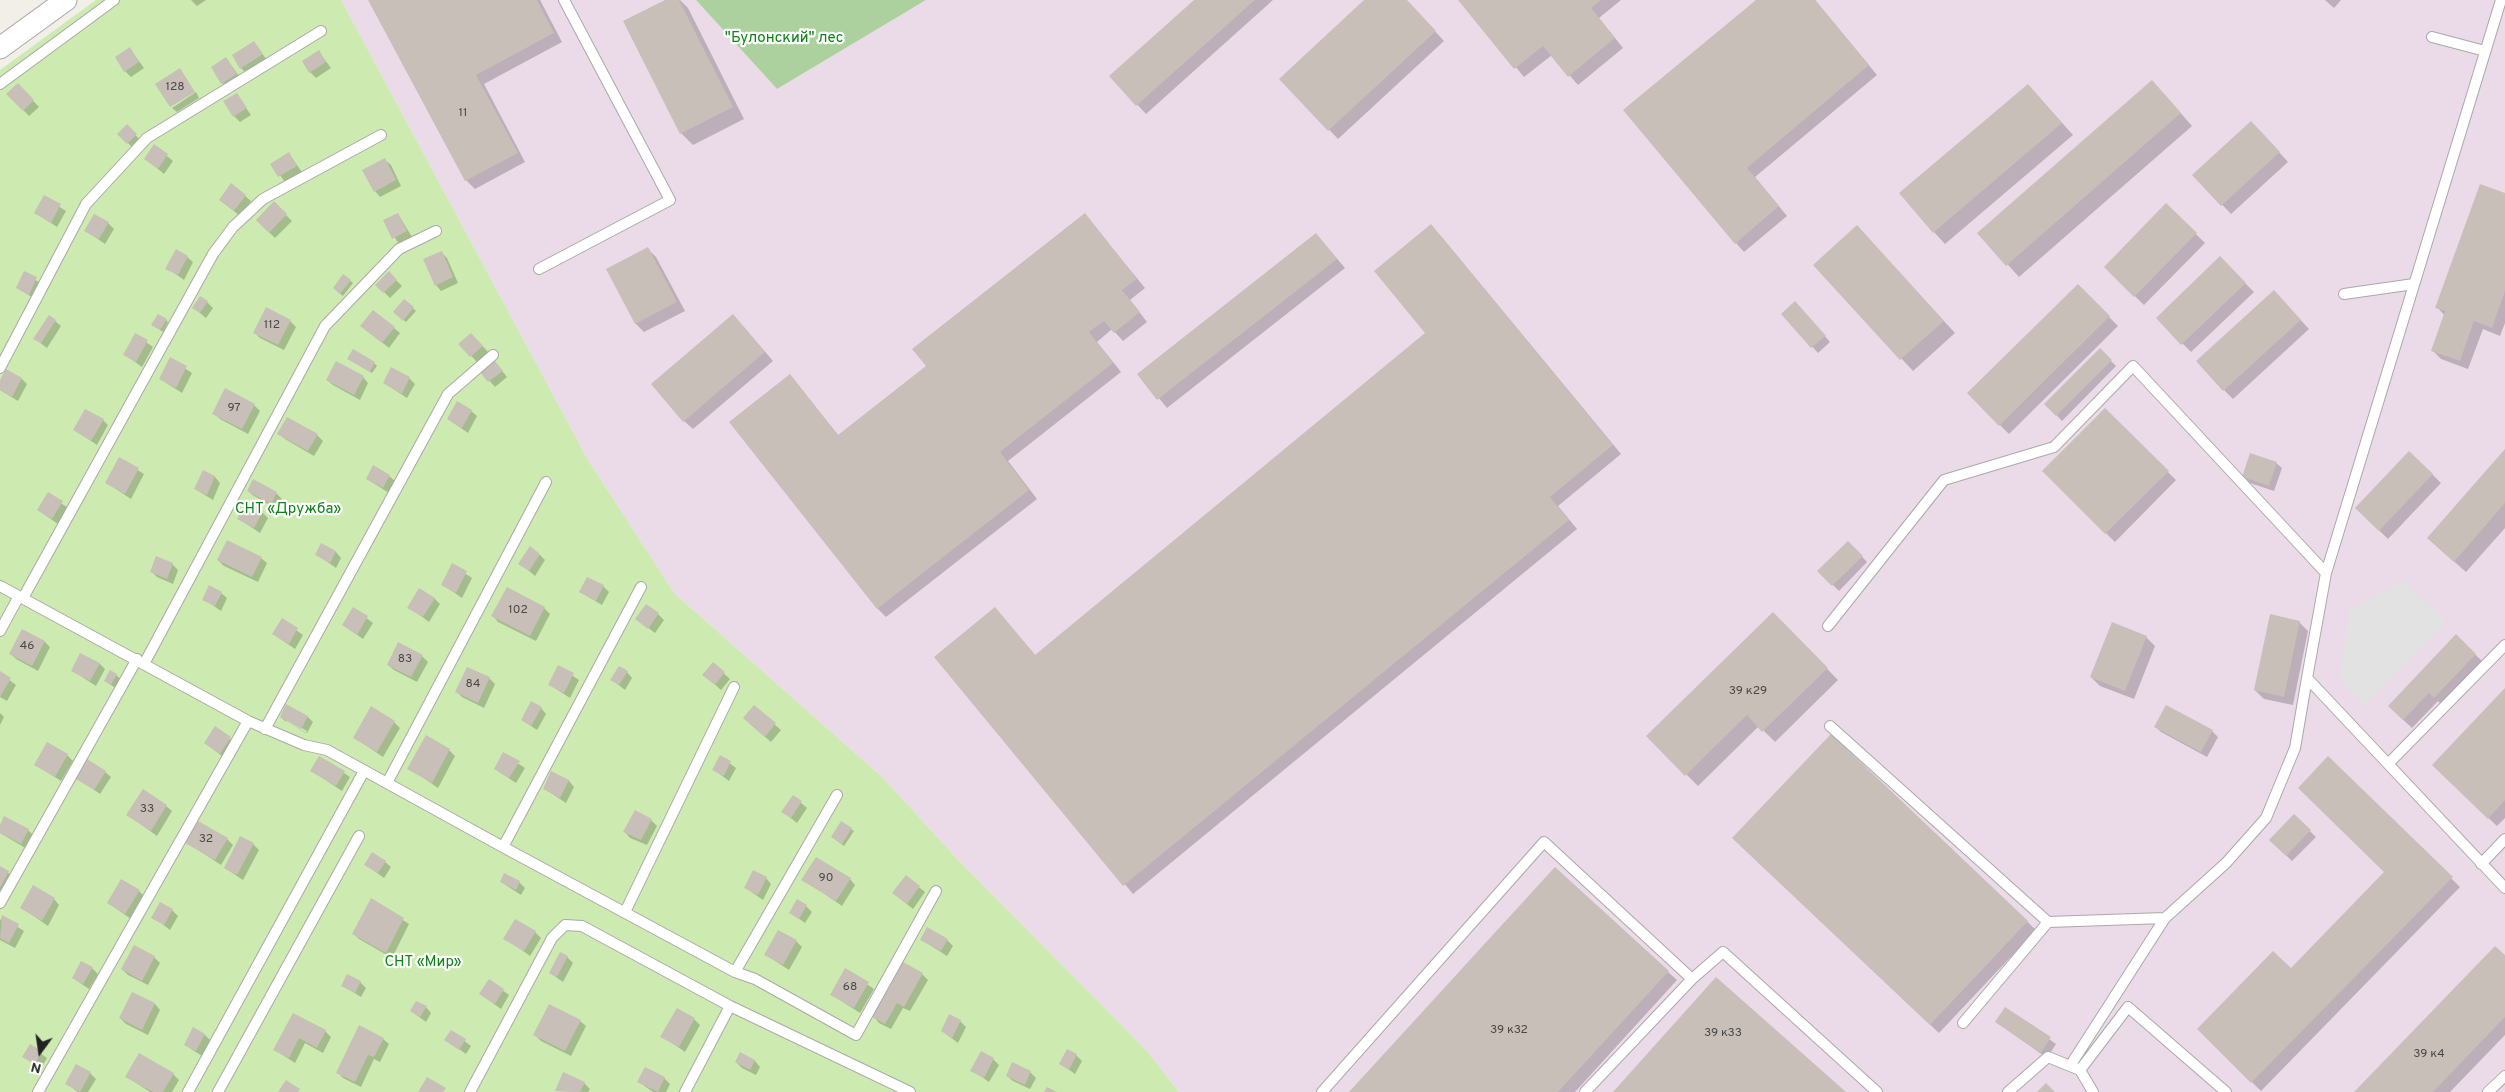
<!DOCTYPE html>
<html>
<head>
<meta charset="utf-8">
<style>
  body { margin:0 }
  #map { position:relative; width:2505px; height:1092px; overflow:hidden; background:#f2efe9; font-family:Overpass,sans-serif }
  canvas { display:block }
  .north { position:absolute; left:15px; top:1027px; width:50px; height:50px; -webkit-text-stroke:4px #fff; paint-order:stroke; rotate:194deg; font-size:14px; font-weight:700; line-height:20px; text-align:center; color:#222 }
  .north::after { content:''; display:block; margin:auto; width:18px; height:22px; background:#222; clip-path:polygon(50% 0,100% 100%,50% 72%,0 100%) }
</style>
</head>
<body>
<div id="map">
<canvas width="2505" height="1092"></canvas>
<div class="north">N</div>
</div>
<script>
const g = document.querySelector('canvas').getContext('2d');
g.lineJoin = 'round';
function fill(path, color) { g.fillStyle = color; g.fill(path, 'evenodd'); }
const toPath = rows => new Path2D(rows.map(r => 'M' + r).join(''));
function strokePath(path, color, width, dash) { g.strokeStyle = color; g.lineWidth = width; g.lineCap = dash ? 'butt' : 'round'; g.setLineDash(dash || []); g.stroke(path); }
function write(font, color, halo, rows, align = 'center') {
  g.font = font + ' Overpass,sans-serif'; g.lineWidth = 4.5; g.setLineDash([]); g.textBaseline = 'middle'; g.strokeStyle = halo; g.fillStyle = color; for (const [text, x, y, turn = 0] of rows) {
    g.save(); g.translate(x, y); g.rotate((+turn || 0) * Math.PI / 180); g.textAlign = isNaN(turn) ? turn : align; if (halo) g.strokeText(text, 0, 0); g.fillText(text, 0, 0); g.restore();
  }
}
fill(toPath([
  [341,0,696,0,777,89,926,0,2505,0,2505,1092,1179,1092,1146,1050,960,862,881,776,674,593,588,460]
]), '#ebdbe8');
fill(toPath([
  [96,0,341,0,588,460,674,593,881,776,960,862,1146,1050,1179,1092,0,1092,0,70]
]), '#cdebb0');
fill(toPath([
  [696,0,926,0,777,89]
]), '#add19e');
fill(toPath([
  [2404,581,2447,621,2365,706,2339,681,2350,609]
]), '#e2e2e2');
fill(toPath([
  [191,0,206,0,197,6],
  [369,0,540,0,562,42,484,84,525,162,475,189,466,180],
  [668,0,680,0,688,8,744,119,693,145,681,133],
  [1196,0,1273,0,1146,114,1111,76],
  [1366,0,1406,0,1444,41,1338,139,1281,79],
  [1460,0,1621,0,1599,18,1623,48,1578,85,1552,55,1524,77],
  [1758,0,1815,0,1877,75,1755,177,1787,216,1744,252,1736,243],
  [2325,0,2341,0,2334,8],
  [254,43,267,60,247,74,241,68],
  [130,49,144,68,131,77,125,71],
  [319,52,331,68,316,78,310,72],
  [226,58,242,80,228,88,222,83],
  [18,85,39,107,29,116,8,94],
  [2028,85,2073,135,1945,244,1934,232],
  [196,92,199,98,177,112,172,108],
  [236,94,251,115,240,122,234,116],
  [2164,94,2192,126,2019,277,1979,233],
  [127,126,141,141,133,148,119,134],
  [2260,131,2288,162,2231,214,2194,175],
  [155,146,173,161,164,174,146,159],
  [289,154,302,172,285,182,272,164],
  [385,160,391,165,401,186,380,197,375,191],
  [2505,195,2505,323,2500,336,2483,329,2468,369,2441,359,2433,351,2445,316,2437,307],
  [245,196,251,201,240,216,220,200],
  [44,197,66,211,57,227,36,213],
  [274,203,292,221,275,238,257,220],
  [2166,205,2205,243,2144,305,2105,267],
  [398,214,412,237,399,244,384,221],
  [1085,215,1145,288,1130,300,1147,322,1123,341,1112,329,1097,342,1121,372,1008,461,1037,499,886,617,878,609,790,376,839,436,927,366],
  [108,223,114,229,105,244,86,231],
  [1316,234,1345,268,1167,408,1139,374],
  [1440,235,1621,454,1558,506,1577,529,1133,894,936,657,995,608,1036,656,1427,334],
  [1868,239,1955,333,1913,371,1815,265],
  [647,248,656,257,685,311,644,332,636,324],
  [441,252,447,258,458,283,441,291,436,285],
  [187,257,193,262,184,280,167,268],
  [2220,258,2254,292,2191,352,2157,318],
  [24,273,42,284,35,299,17,288],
  [389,273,402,286,390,298,377,285],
  [344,276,353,283,343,296,337,291],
  [2078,286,2118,326,2009,434,1969,394],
  [2282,300,2309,329,2233,399,2224,390],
  [405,301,416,311,406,322,395,312],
  [207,302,213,308,206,318,194,308],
  [1801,309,1830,342,1818,353,1783,314],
  [166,320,168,322,163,332,153,325],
  [55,321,61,326,47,348,35,339],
  [290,321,296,327,284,350,260,338,254,332],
  [742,325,773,361,693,429,684,421],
  [394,328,400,333,389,348,368,331],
  [136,335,153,347,142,367,125,355],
  [477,340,488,352,477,362,460,344],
  [2100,350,2116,366,2062,421,2046,404],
  [171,359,192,373,182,393,160,379],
  [352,361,374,363,377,366,372,373],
  [499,367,507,377,495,387,481,371],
  [363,377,368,383,360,400,333,385,327,380],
  [409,378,415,384,407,398,384,383],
  [22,379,27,384,18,401,0,390,0,383],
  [254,405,260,411,248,434,220,419,214,413],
  [2105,410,2176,480,2115,542,2043,471],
  [471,411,477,416,468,433,448,419],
  [288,418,317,435,323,441,314,456,285,439,279,434],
  [103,420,108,425,97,445,75,430],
  [2505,451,2505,528,2466,572,2441,550],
  [120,459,144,474,131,499,107,483],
  [2276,463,2282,468,2274,491,2250,483,2244,477],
  [203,472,215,477,220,483,213,500,195,489],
  [2432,474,2441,483,2388,539,2356,508],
  [389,476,395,481,389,493,367,479],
  [253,481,276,493,282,499,277,509,254,496,248,491],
  [48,494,68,508,58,524,38,510],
  [262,512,268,518,260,533,239,519],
  [1848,542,1867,562,1839,591,1819,571],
  [336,552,341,558,336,568,316,554],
  [540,555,545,560,535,576,520,563],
  [157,558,172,564,178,570,173,584,157,577,151,571],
  [261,558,267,563,258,582,224,566,218,560],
  [452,565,472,578,462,598,442,584],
  [603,586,609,592,602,605,580,592],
  [221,593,227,598,221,611,204,599],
  [434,598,440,604,429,622,409,607],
  [353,608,373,623,363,639,343,625],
  [544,608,550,614,536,641,498,622,493,616],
  [658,614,664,620,655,633,637,619],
  [1773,614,1838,680,1775,742,1759,726,1698,786,1648,736],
  [282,620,303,635,295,649,273,634],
  [2299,622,2308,631,2293,705,2264,699,2255,690],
  [23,630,45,642,50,647,38,671,16,659,10,653],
  [2456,636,2484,663,2443,706,2438,701,2412,728,2398,715],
  [2146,637,2155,646,2134,699,2100,686,2091,677],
  [422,656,428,662,417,682,394,670,388,665],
  [100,664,105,669,96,686,73,671],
  [713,664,730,679,721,690,710,680],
  [559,667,579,680,570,698,550,685],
  [468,668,490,679,495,684,484,708,462,697,457,692],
  [627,672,632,678,625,690,612,680],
  [0,673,16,685,7,701,0,697],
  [116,675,122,680,117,689,105,681],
  [2505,690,2505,818,2497,826,2442,774],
  [754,707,781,730,771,742,750,724],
  [541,708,546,714,537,730,522,720],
  [0,713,4,717,0,725],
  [281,717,308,717,313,722,307,733,286,722,306,733,307,731,286,719,286,722],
  [394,722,400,728,383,757,355,738],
  [2155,726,2212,731,2218,737,2207,757,2161,732],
  [215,728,236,744,226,759,205,743],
  [1831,736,2036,930,1939,1033,1742,847],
  [449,750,455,756,438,788,409,768],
  [504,754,525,768,516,783,495,769],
  [67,755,73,761,61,781,36,765],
  [720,756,736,768,729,781,713,769],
  [320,757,350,777,342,791,312,771],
  [2328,758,2460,887,2261,1091,2198,1029,2291,970,2386,873],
  [105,772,111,777,100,794,77,778],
  [552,773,569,781,574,787,566,803,545,789],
  [793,796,807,808,797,823,783,812],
  [166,806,172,811,157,836,128,815],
  [2294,816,2316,837,2292,861,2270,840],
  [5,818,28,830,34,836,27,849,0,833,0,827],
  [651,820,657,826,647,845,630,838,625,832],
  [851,829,854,831,844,846,832,837],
  [227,839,233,845,221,865,186,842],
  [253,844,259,850,243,880,225,868],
  [385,862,391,867,384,878,366,865],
  [0,867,14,877,0,901],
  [906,877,925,892,913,909,893,893],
  [766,878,771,884,763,900,746,888],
  [803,879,850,879,855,885,842,906],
  [501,882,519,882,525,888,521,895],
  [139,891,145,897,131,919,108,903],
  [54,899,59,905,48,926,22,908],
  [372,900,409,924,392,958,359,939,353,933],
  [806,906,812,912,805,923,791,913],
  [172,910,178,916,170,930,153,917],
  [2,917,24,931,15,948,0,940,0,921],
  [535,932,541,938,530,956,505,938],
  [922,940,947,940,953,946,947,956],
  [796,941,802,947,789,970,766,955],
  [134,947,154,957,160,963,148,985,128,975,122,969],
  [567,957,573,963,563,982,550,973],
  [2505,957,2505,1035,2450,1092,2356,1092],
  [92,968,98,974,89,989,73,978],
  [846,970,874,989,860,1013,832,995],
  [1668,972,1677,980,1575,1092,1351,1092],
  [922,974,928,980,910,1011,903,1008,891,1029,879,1023,874,1017],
  [489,980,509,995,501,1009,480,994],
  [360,982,366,988,361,997,343,986],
  [133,994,155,1004,160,1010,148,1035,126,1024,120,1018],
  [426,1007,431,1013,426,1022,411,1011],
  [2005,1009,2056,1044,2047,1058,1996,1022],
  [293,1015,325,1031,331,1037,323,1053,305,1043,295,1063,275,1050],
  [694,1019,700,1025,685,1052,662,1036],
  [580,1021,586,1026,571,1056,541,1041,535,1035],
  [960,1021,966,1027,958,1043,942,1031],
  [451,1031,471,1046,466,1054,446,1040],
  [205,1035,210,1040,202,1056,185,1045],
  [383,1039,389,1044,380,1062,374,1059,361,1087,343,1078,337,1072],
  [30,1046,47,1058,41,1069,24,1057],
  [740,1054,755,1061,760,1067,756,1075,742,1068,736,1062],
  [1076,1055,1082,1061,1075,1074,1061,1064],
  [993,1059,999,1065,989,1082,972,1070],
  [646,1069,664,1078,670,1084,666,1092,653,1092,639,1082],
  [1030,1072,1036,1078,1030,1089,1013,1081,1007,1076],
  [90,1073,96,1079,88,1092,78,1092,67,1084],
  [173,1074,179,1080,172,1092,150,1092,127,1077],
  [584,1083,590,1089,588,1092,556,1091]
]), '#0003');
fill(toPath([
  [368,0,537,0,554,33,476,75,518,153,465,181],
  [665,0,679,0,733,107,680,134,623,21],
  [1194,0,1255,0,1136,106,1109,76],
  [1364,0,1407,0,1436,31,1328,131,1279,79],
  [1458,0,1601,0,1591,8,1615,38,1568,77,1543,46,1514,69],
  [1756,0,1815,0,1869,65,1747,168,1779,206,1735,244,1623,110],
  [254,41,263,54,240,69,232,55],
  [130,47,139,62,124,72,115,57],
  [319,50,326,62,309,73,302,61],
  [226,57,237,74,221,84,211,67],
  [180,68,195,92,170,107,155,84],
  [2152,80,2181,113,2006,266,1977,233],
  [18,83,34,100,23,111,6,94],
  [2028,84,2062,123,1933,233,1899,193],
  [237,93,247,108,233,117,223,101],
  [2251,121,2280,152,2221,206,2192,175],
  [127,124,137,134,127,144,117,134],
  [154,144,168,154,158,169,144,159],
  [289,152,297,166,278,177,270,164],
  [385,158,396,180,374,192,362,170],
  [231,183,246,195,234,211,219,200],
  [2480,184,2505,193,2505,291,2492,328,2474,321,2460,361,2431,351,2445,311,2435,308],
  [44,195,61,204,51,223,34,213],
  [274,201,287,214,269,233,256,220],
  [2166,203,2197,233,2134,297,2104,267],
  [398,213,407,231,392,239,383,220],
  [1085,213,1137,279,1122,290,1140,312,1114,333,1104,321,1089,332,1113,363,1000,452,1029,490,877,609,729,422,790,374,838,435,926,366,912,349],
  [94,214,109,222,99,239,84,231],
  [1431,224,1613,445,1550,497,1569,520,1123,886,934,657,995,607,1035,655,1425,333,1374,271],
  [1857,225,1944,321,1900,360,1813,265],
  [1316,233,1337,259,1157,400,1137,374],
  [648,247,677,302,635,324,606,269],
  [176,249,188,256,178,275,165,269],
  [442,251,453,277,435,286,423,259],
  [2220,256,2246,283,2181,345,2156,318],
  [24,271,37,277,29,295,16,288],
  [389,271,397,280,383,293,375,285],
  [343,274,351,280,340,294,333,288],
  [2078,284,2110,316,1999,426,1967,393],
  [2274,290,2301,320,2223,391,2196,361],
  [200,296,208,301,200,313,192,308],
  [404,299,414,307,403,321,393,312],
  [1795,301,1826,336,1811,348,1781,314],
  [266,307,291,320,278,345,253,333],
  [373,310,395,327,382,343,360,326],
  [158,314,167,319,160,330,151,325],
  [733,314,765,352,683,422,651,384],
  [49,315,56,320,41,343,33,339],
  [135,333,148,340,136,362,123,355],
  [471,333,483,346,470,357,458,344],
  [2100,348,2112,360,2056,416,2044,404],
  [353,349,375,362,370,372,347,359],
  [170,357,187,366,176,388,159,379],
  [494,360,503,371,488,382,479,371],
  [336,361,364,376,354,395,326,380],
  [391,367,410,377,402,394,383,383],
  [6,369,22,378,12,397,0,390,0,380],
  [225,388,255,404,242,429,212,414],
  [457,401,472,410,462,428,447,419],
  [2105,408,2169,471,2105,534,2042,471],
  [85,409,104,419,91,441,73,430],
  [287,417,318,434,308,451,277,434],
  [2505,449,2505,503,2454,562,2427,538],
  [2409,451,2433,474,2379,531,2355,508],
  [2250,453,2277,462,2269,486,2242,477],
  [119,457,139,468,125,494,105,483],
  [373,465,390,475,383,488,366,479],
  [203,470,215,476,207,495,194,489],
  [253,479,277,492,271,504,247,491],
  [48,492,63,501,52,519,37,510],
  [246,502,263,511,254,528,237,519],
  [227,540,262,557,252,577,217,560],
  [1848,541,1863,556,1832,586,1817,571],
  [321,543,336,551,330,563,315,555],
  [530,546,540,554,529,571,518,564],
  [156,556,173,563,167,579,150,572],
  [452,563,467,571,456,593,441,585],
  [587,577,604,585,596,601,579,592],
  [209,585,222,592,215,606,202,600],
  [507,587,545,607,530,636,491,616],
  [419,588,435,598,423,617,407,608],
  [646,604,659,613,648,629,635,619],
  [353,607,368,616,357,635,342,625],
  [1773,612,1828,668,1762,732,1747,715,1685,776,1646,736],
  [2270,614,2300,621,2284,697,2254,690],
  [282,618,298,628,289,644,272,634],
  [2112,622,2147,636,2125,691,2090,677],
  [22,629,45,641,32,666,9,654],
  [2456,634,2476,654,2434,698,2429,693,2403,720,2388,706],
  [398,642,423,655,411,677,387,665],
  [80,653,100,663,90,681,71,671],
  [713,662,725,672,715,685,702,675],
  [558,665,574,673,564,693,548,685],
  [619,666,628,671,619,685,610,680],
  [467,667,490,677,478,703,455,692],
  [110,670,117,674,111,685,104,681],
  [0,671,11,678,0,697],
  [2505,688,2505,800,2488,819,2432,765],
  [531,701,542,707,531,726,521,720],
  [286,704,308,716,301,729,280,717],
  [754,705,776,723,765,737,743,718],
  [2166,705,2213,730,2201,752,2154,727],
  [371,706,395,721,377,752,353,738],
  [215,726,231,737,220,754,204,743],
  [1831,734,2028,921,1930,1025,1732,838],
  [426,735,450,749,432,783,407,769],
  [47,742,68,754,55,777,34,765],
  [503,752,520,761,509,778,494,769],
  [720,755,731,761,724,776,712,770],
  [319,756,345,771,336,786,310,771],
  [2328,756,2453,877,2251,1083,2197,1029,2273,951,2291,968,2384,872,2298,788],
  [87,759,106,771,94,790,76,779],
  [551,771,569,780,560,798,543,789],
  [143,789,167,805,151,831,126,815],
  [793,795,802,801,791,818,781,812],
  [635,810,652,819,641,840,623,832],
  [2294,814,2311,830,2286,856,2269,840],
  [4,816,29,829,21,844,0,833,0,825],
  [198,821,228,838,215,860,185,843],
  [841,821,852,828,842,844,831,837],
  [240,836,254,843,237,875,224,868],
  [372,852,386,861,378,873,364,865],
  [816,857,851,878,836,901,801,880],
  [0,866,9,871,0,888],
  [1555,867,1669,971,1558,1092,1349,1092],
  [753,870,767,877,758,895,744,888],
  [504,873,520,881,516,890,500,882],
  [906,875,920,886,907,904,892,893],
  [121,879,140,890,125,914,107,903],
  [33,885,55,898,42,921,20,908],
  [371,898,404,918,386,953,352,934],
  [797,899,807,905,799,919,789,913],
  [160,902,173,909,164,925,151,918],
  [2,915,19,924,9,943,0,938],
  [515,919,536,931,524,951,503,939],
  [927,927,948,939,941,951,920,940],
  [778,930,797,940,783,965,764,955],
  [134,945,155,956,142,981,121,969],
  [2495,946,2505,955,2505,1017,2433,1092,2354,1092],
  [560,952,568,956,557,977,549,973],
  [81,961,93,967,83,984,72,978],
  [903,962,923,973,904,1007,897,1003,885,1024,872,1017],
  [845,968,869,982,854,1008,830,995],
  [347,974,361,981,355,993,341,986],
  [1716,977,1846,1092,1613,1092],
  [489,979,504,989,495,1004,479,994],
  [132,992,155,1003,142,1030,119,1018],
  [416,1001,427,1006,420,1017,410,1011],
  [549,1004,581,1020,565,1051,533,1035],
  [2005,1007,2051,1037,2041,1053,1995,1022],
  [677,1008,695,1018,679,1047,660,1037],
  [293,1013,326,1030,317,1048,299,1038,289,1058,273,1050],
  [949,1014,961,1020,952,1038,941,1031],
  [359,1025,384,1038,374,1057,368,1055,355,1082,336,1073],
  [193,1027,205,1034,196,1051,184,1045],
  [451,1030,466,1039,459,1050,444,1040],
  [30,1044,42,1051,35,1064,22,1057],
  [1067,1049,1077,1054,1069,1070,1059,1064],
  [981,1051,994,1058,984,1078,970,1071],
  [740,1052,755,1060,750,1070,735,1062],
  [139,1053,174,1073,163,1092,153,1092,125,1077],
  [1012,1062,1031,1071,1025,1085,1006,1076],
  [76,1064,91,1072,80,1092,65,1084],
  [645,1067,665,1077,658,1092,637,1082],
  [563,1072,585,1082,580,1092,555,1091],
  [427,1077,446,1088,443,1092,418,1092],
  [286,1080,300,1089,298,1092,278,1092],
  [2046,1083,2055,1092,2037,1092],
  [1047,1087,1057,1092,1044,1092]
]), '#c7bfb8');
const lane = toPath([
  [2432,37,2485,51],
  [0,84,114,0],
  [539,269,670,200,564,0],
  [2344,294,2414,284],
  [0,368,86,204,147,138,321,31],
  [2326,573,2501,0],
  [0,586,248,721,304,745,327,750,503,847,735,972,755,979,856,1035,936,891],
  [23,598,213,254,233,227,263,199,381,135],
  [1828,626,1944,480,2054,447,2133,366,2326,573,2307,678,2505,888],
  [0,631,19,596],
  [144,664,325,326,399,249,436,231],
  [1830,726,2048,922,1963,1023],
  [265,729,448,394,493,355],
  [2388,764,2505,645],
  [387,783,546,482],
  [503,847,641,587],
  [2481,864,2505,839],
  [0,903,137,659],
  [625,912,734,687],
  [2048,922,2165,918,2226,863,2266,818,2295,748,2307,678],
  [735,972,837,795],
  [2070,1066,2165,918],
  [2080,1070,2128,1007,2226,1092],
  [38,1092,248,721],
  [188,1092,364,771],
  [218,1092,359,836],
  [470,1092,552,938,565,925,582,926,730,1006,910,1092],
  [685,1092,730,1006],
  [1322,1092,1544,842,1692,979],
  [1585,1092,1692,979,1723,952,1877,1092],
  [2008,1092,2048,1057,2080,1070,2093,1092],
  [2488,1092,2505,1076]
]);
const street = toPath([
  [0,48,66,0]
]);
strokePath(lane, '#a9a9a9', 12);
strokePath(street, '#a9a9a9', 23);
strokePath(lane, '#fff', 10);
strokePath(street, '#fff', 21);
write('12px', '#4b4948', null, [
  ["128",175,88],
  ["11",463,114],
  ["112",272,326],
  ["97",234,409],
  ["102",518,611],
  ["46",27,647],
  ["83",405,660],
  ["84",473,685],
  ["39 к29",1748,692],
  ["33",147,810],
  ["32",206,840],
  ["90",826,879],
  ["68",850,988],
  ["39 к32",1509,1031],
  ["39 к33",1723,1034],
  ["39 к4",2429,1055]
]);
write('15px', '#0c8416', '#fff', [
  ["\"Булонский\" лес",784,39],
  ["СНТ «Дружба»",288,510],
  ["СНТ «Мир»",423,963]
]);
</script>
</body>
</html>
